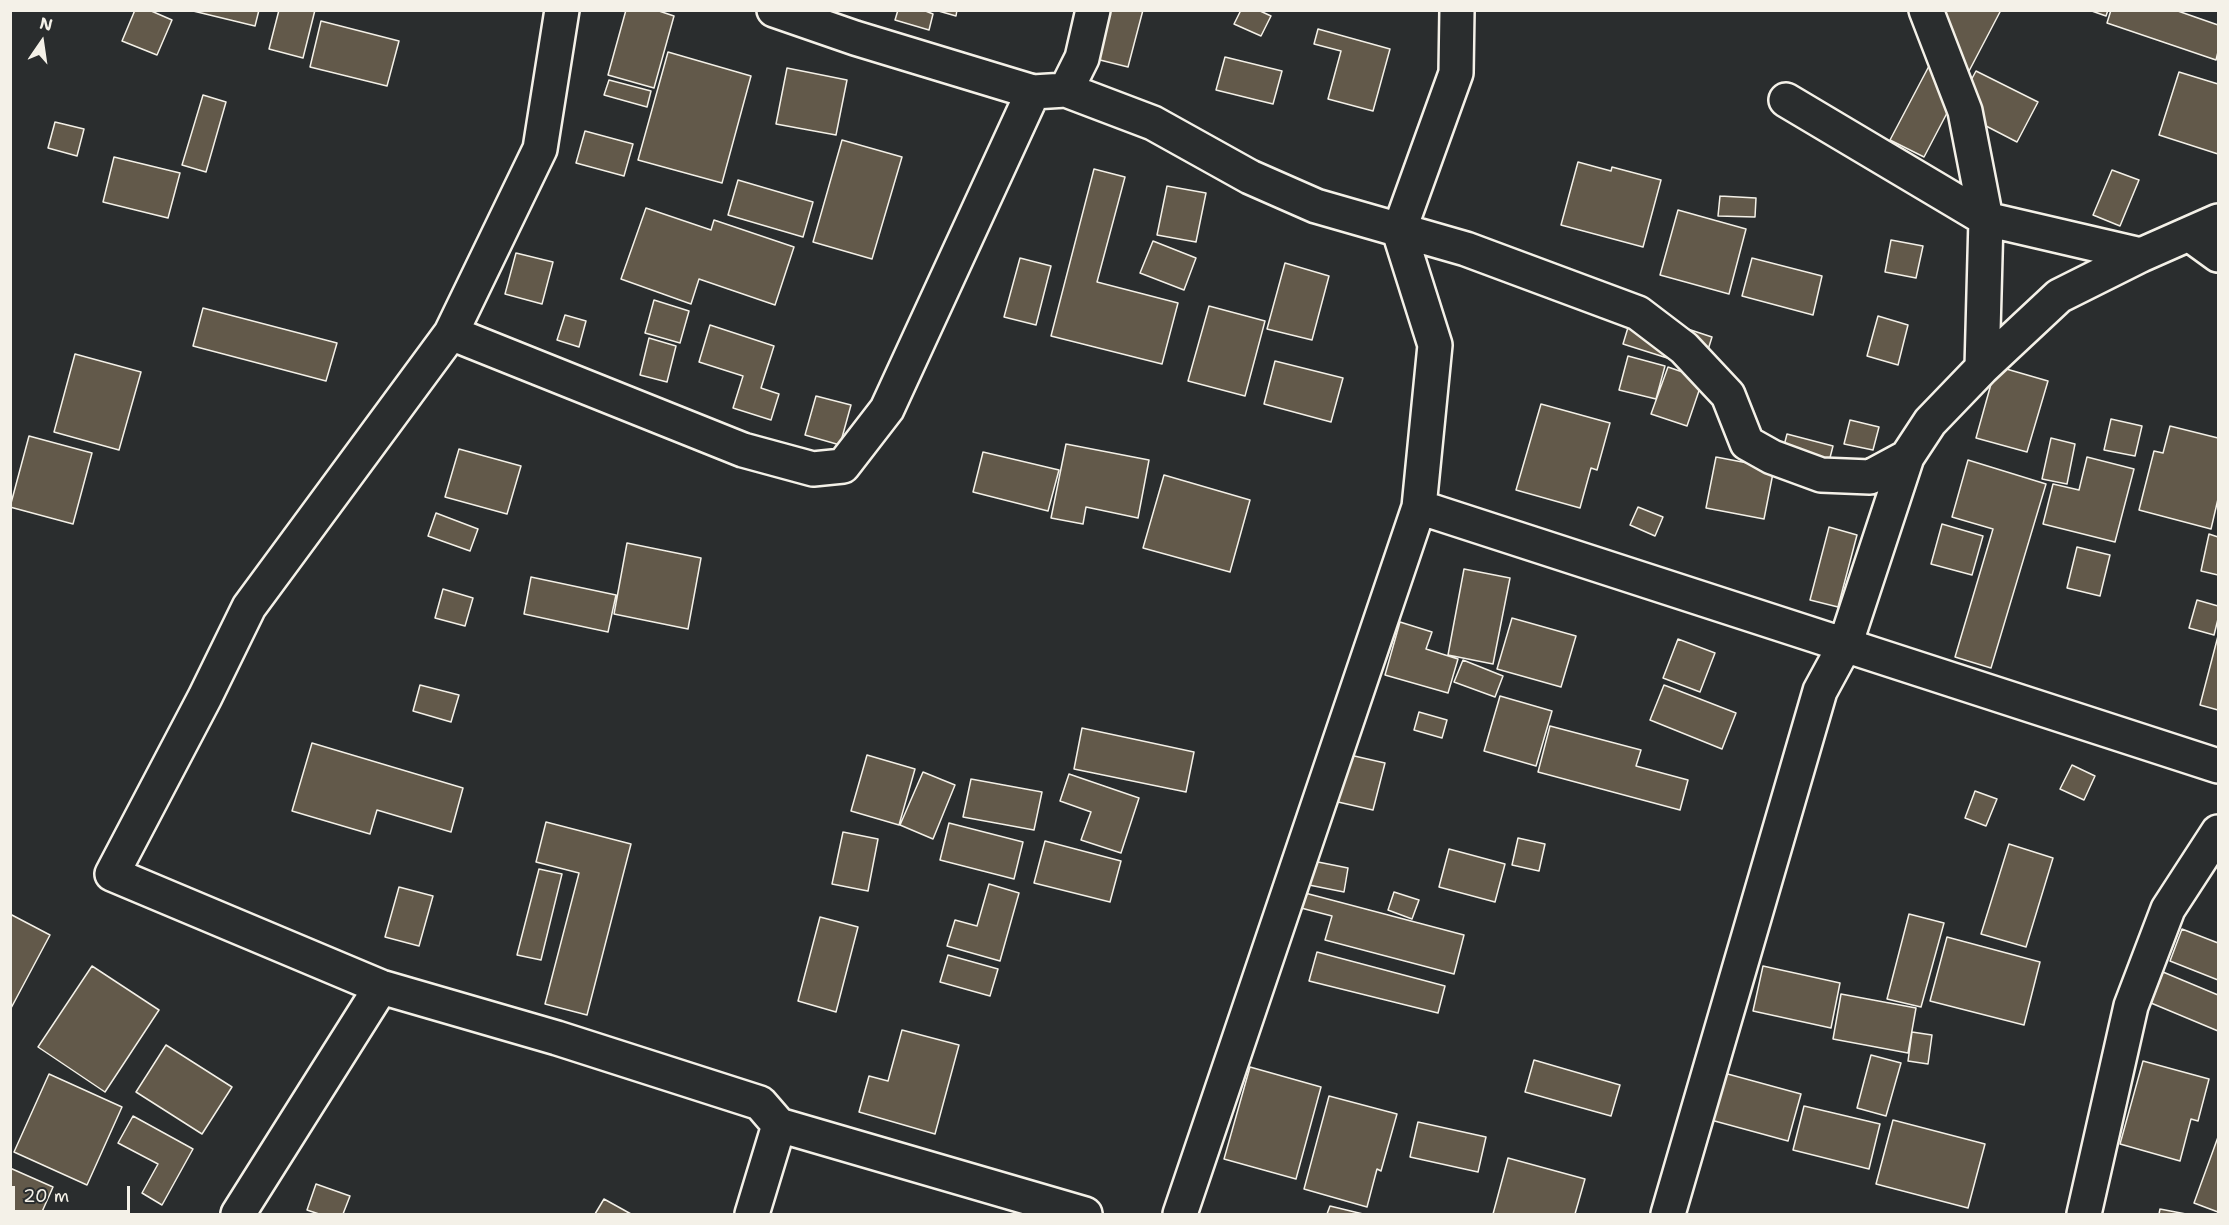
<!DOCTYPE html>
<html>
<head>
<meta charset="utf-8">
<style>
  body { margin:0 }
  #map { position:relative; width:2229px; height:1225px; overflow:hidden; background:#2a2d2e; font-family:"Shantell Sans",sans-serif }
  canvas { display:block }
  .frame { position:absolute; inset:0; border:12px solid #f4f1e8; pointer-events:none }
  .north { position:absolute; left:12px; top:12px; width:60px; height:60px; -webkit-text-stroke:4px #2a2d2e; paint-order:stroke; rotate:13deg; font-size:16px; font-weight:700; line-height:24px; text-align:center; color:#f4f1e8 }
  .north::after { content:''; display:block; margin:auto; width:21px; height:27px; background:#f4f1e8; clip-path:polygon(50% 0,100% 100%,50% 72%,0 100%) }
  .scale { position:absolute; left:12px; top:1186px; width:118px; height:27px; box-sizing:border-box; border:3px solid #f4f1e8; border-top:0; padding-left:8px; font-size:18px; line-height:21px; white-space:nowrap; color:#f4f1e8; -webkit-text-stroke:4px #2a2d2e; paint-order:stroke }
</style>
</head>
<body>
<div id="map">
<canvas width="2229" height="1225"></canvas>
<div class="frame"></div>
<div class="north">N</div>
<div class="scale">20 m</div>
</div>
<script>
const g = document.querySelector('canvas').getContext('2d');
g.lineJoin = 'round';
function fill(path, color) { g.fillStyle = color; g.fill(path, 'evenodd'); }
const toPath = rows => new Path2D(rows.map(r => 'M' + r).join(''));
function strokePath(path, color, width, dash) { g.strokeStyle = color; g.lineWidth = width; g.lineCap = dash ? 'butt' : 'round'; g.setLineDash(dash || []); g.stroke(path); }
const building = toPath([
  [135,10,149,10,172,20,157,55,122,41,135,10],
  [189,10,259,10,255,26,189,10],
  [279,10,315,10,303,58,269,49,279,10],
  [626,10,656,10,674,16,654,88,608,75,626,10],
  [898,10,923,10,933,14,929,30,895,20,898,10],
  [935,10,957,10,956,16,935,10],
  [1078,10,1143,10,1128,67,1088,57,1078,10],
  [1241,10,1258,10,1271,16,1261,36,1234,24,1241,10],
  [1919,10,2001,10,1924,157,1890,140,1948,30,1919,10],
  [2089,10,2108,10,2106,16,2089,10],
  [2111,10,2175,10,2218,25,2218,52,2216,60,2107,23,2111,10],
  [321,21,399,41,387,86,310,67,321,21],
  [1318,29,1390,49,1373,111,1328,99,1341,51,1314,44,1318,29],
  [668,52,751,76,722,183,638,160,668,52],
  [1225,57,1282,71,1273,104,1216,90,1225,57],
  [787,68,847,80,836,135,776,124,787,68],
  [1976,71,2038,102,2017,142,1955,110,1976,71],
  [2179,72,2218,84,2218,154,2159,135,2179,72],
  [609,80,651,91,647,107,604,95,609,80],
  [203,95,226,102,206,172,182,165,203,95],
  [55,122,84,129,77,156,48,148,55,122],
  [585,131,633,144,624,176,576,163,585,131],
  [842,140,902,157,872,259,813,242,842,140],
  [114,157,180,173,168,218,103,202,114,157],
  [1578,162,1611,171,1612,167,1661,180,1643,247,1561,225,1578,162],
  [1094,169,1125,177,1097,282,1178,303,1162,364,1051,336,1094,169],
  [2112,170,2139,180,2120,226,2093,215,2112,170],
  [738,180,813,202,803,237,728,215,738,180],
  [1167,186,1206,193,1196,242,1157,235,1167,186],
  [1720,196,1756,198,1755,217,1718,216,1720,196],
  [646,208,711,230,714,220,794,247,775,305,699,279,691,304,621,279,646,208],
  [1678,210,1746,229,1729,294,1660,275,1678,210],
  [1891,240,1923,246,1916,278,1885,272,1891,240],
  [1153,241,1196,258,1184,290,1140,273,1153,241],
  [516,253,553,262,542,304,505,294,516,253],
  [1020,258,1051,266,1036,325,1004,317,1020,258],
  [1752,258,1822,276,1813,315,1742,296,1752,258],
  [1285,263,1329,276,1312,340,1267,329,1285,263],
  [654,300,689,311,680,343,645,333,654,300],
  [1209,306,1265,321,1245,396,1188,381,1209,306],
  [203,308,337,343,326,381,193,346,203,308],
  [1633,311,1712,337,1702,369,1623,344,1633,311],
  [565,315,586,321,579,347,557,340,565,315],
  [1878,316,1908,325,1898,365,1867,356,1878,316],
  [710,325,774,346,761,388,779,394,771,420,733,408,743,376,699,362,710,325],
  [649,338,676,346,667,382,640,375,649,338],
  [75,354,141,372,119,450,54,432,75,354],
  [1628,356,1665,366,1656,399,1619,390,1628,356],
  [1275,361,1343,378,1331,422,1264,404,1275,361],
  [1996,366,2048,381,2027,452,1976,438,1996,366],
  [1668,367,1703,379,1687,426,1651,414,1668,367],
  [816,396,851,405,840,445,805,435,816,396],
  [1541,404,1610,423,1597,470,1591,468,1580,508,1516,490,1541,404],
  [2111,419,2142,426,2135,456,2104,450,2111,419],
  [1850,420,1879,427,1873,450,1844,444,1850,420],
  [2170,426,2218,438,2218,499,2211,529,2139,510,2154,451,2163,453,2170,426],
  [1787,434,1833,446,1824,481,1778,469,1787,434],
  [29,436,92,453,73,524,10,507,29,436],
  [2051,438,2075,444,2067,484,2042,479,2051,438],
  [1066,444,1149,460,1138,518,1086,507,1083,524,1051,518,1066,444],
  [459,449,521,466,507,514,445,497,459,449],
  [983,452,1059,470,1048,511,973,492,983,452],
  [1716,457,1774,468,1764,519,1706,508,1716,457],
  [2087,457,2134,469,2115,542,2043,524,2053,484,2079,490,2087,457],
  [1968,460,2046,484,1991,668,1955,657,1993,529,1952,517,1968,460],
  [1164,475,1250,500,1230,572,1143,548,1164,475],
  [1638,507,1663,517,1655,536,1630,525,1638,507],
  [436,513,478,529,470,551,428,536,436,513],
  [1942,524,1983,536,1972,575,1931,564,1942,524],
  [1829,527,1857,535,1838,607,1810,600,1829,527],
  [2209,534,2218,537,2218,575,2201,571,2209,534],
  [627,543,701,558,688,629,614,614,627,543],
  [2077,547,2110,555,2100,596,2067,588,2077,547],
  [1464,569,1510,578,1493,664,1448,655,1464,569],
  [531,577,616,595,608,632,524,614,531,577],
  [443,589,473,598,465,626,435,618,443,589],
  [2197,600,2218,606,2218,619,2214,635,2189,628,2197,600],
  [1512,618,1576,636,1561,687,1497,669,1512,618],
  [1400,622,1432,632,1426,649,1458,659,1448,693,1385,675,1400,622],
  [2218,636,2218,710,2200,705,2218,636],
  [1678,639,1715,653,1700,692,1663,678,1678,639],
  [1463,660,1503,676,1495,697,1454,682,1463,660],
  [420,685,459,695,451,722,413,711,420,685],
  [1664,685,1736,713,1722,749,1650,720,1664,685],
  [1500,696,1552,711,1536,766,1484,751,1500,696],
  [1419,712,1447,720,1442,738,1414,730,1419,712],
  [1550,726,1641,750,1636,766,1688,780,1680,810,1538,772,1550,726],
  [1082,728,1194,752,1186,792,1074,769,1082,728],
  [312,743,463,788,451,832,377,810,370,834,292,811,312,743],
  [867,755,915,769,899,825,851,811,867,755],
  [1350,755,1385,763,1373,810,1338,802,1350,755],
  [2072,765,2095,776,2084,800,2060,789,2072,765],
  [923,772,955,785,933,839,900,825,923,772],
  [1069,774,1139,798,1121,853,1081,840,1091,812,1060,801,1069,774],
  [971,779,1042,792,1034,830,963,817,971,779],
  [1975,791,1997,799,1986,826,1965,818,1975,791],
  [546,822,631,844,587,1015,545,1004,579,873,536,862,546,822],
  [949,823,1023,842,1014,879,940,860,949,823],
  [843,832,878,839,868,891,832,884,843,832],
  [1518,838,1545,844,1539,871,1512,865,1518,838],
  [1045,841,1121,861,1110,902,1034,883,1045,841],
  [2009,844,2053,858,2026,947,1981,934,2009,844],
  [1449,849,1505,864,1495,902,1439,887,1449,849],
  [1313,861,1348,868,1344,892,1309,885,1313,861],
  [539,869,562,874,541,960,517,955,539,869],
  [989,884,1019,893,1000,961,947,946,955,920,977,926,989,884],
  [399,887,433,896,419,946,385,937,399,887],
  [1394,892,1419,900,1412,919,1388,910,1394,892],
  [1305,893,1464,935,1454,974,1325,940,1332,916,1301,908,1305,893],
  [10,914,50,935,10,1010,10,914],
  [1909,914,1944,923,1921,1007,1887,999,1909,914],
  [820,917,858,927,836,1012,798,1001,820,917],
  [2182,929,2218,943,2218,980,2170,961,2182,929],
  [1947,937,2040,962,2024,1025,1930,1001,1947,937],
  [1317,952,1445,986,1438,1013,1309,981,1317,952],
  [948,955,998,969,990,996,940,982,948,955],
  [92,966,159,1010,105,1092,38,1047,92,966],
  [1763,966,1840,983,1831,1028,1753,1011,1763,966],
  [2163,972,2218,995,2218,1031,2151,1003,2163,972],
  [1841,994,1916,1008,1908,1053,1833,1039,1841,994],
  [902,1030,959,1045,935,1134,859,1112,869,1076,888,1081,902,1030],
  [1912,1032,1932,1035,1928,1064,1908,1061,1912,1032],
  [166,1045,232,1087,202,1134,136,1092,166,1045],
  [1871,1055,1901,1063,1886,1116,1857,1108,1871,1055],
  [1534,1060,1620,1085,1611,1116,1525,1092,1534,1060],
  [2143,1061,2209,1079,2198,1121,2191,1119,2180,1161,2120,1144,2143,1061],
  [1250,1067,1321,1087,1296,1179,1224,1159,1250,1067],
  [1724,1073,1801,1094,1788,1141,1711,1120,1724,1073],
  [49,1074,122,1107,87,1185,14,1152,49,1074],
  [1329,1096,1397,1114,1381,1171,1377,1169,1367,1207,1304,1189,1329,1096],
  [1804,1106,1880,1124,1869,1169,1793,1150,1804,1106],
  [133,1116,193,1149,162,1205,142,1193,158,1164,118,1143,133,1116],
  [1893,1120,1985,1144,1968,1208,1876,1184,1893,1120],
  [1418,1122,1486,1137,1478,1172,1410,1157,1418,1122],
  [2218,1137,2218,1212,2194,1203,2218,1137],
  [1508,1158,1585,1179,1575,1214,1493,1214,1508,1158],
  [10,1168,53,1187,41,1214,23,1214,15,1211,10,1214,10,1168],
  [316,1184,350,1196,343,1214,319,1214,307,1210,316,1184],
  [604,1199,631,1214,595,1214,604,1199],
  [1330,1206,1363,1214,1327,1214,1330,1206],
  [2160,1209,2186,1214,2159,1214,2160,1209]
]);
fill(building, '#62594a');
strokePath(building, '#f4f1e8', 1.5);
const minor = toPath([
  [562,10,540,149,451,333,249,607,205,697,112,874,381,987,557,1038,760,1103,779,1125,1085,1214],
  [774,10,855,38,1033,92,1066,90,1153,123,1250,177,1316,206,1466,249,1638,313,1684,348,1728,395,1747,443,1772,457,1821,475,1870,477,1907,457,1930,422,1982,368,2059,296,2141,255,2218,221],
  [1926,10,1965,111,1986,219,1982,368],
  [1066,90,1082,58,1093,10],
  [1786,100,1986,219,2141,255],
  [2189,234,2218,255],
  [451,333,743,450,813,469,843,466,887,409,1033,92],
  [1419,507,2218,766],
  [238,1214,381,987],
  [752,1214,779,1125],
  [1180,1214,1419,507,1435,345,1399,231,1456,73,1457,10],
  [1668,1214,1820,691,1845,645,1907,457],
  [2084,1214,2131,1006,2168,909,2218,832]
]);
strokePath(minor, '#f4f1e8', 38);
strokePath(minor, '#2a2d2e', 33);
</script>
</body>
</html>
